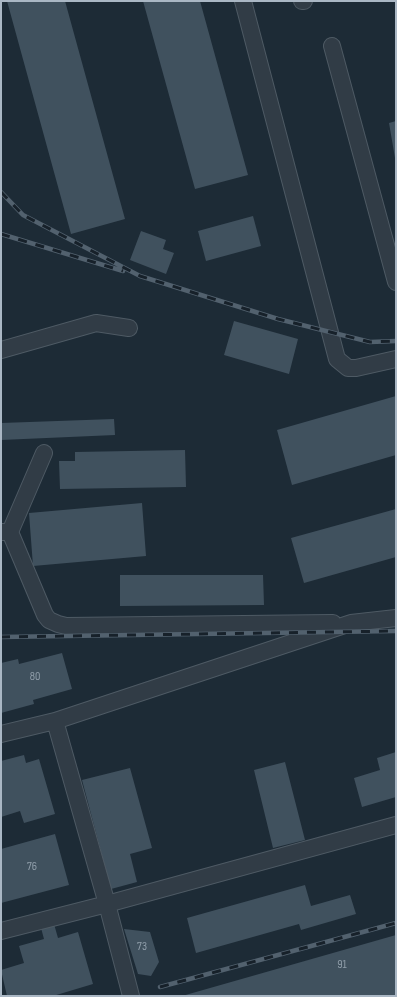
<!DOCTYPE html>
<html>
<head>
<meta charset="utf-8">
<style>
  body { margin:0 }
  #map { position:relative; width:397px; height:997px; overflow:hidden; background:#1d2b36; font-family:"Sofia Sans Condensed",sans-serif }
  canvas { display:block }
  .frame { position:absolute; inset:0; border:2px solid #aab7c4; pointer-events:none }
</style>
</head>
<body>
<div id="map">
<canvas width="397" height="997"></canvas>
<div class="frame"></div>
</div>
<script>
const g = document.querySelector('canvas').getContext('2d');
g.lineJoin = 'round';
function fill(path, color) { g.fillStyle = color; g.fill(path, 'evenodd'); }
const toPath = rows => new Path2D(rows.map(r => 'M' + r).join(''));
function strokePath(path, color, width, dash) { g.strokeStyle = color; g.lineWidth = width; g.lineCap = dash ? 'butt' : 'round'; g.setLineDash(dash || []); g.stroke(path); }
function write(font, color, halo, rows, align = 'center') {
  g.font = font + ' "Sofia Sans Condensed",sans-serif'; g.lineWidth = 3; g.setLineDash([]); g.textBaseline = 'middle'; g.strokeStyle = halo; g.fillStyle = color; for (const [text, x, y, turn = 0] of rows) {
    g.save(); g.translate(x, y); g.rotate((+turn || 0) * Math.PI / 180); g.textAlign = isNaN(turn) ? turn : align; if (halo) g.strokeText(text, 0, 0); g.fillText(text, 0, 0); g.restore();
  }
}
fill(toPath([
  [7,1,65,1,125,219,71,234],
  [143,1,200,1,248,175,195,189],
  [396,121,396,157,395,158,389,123],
  [253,216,261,246,206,261,198,231],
  [141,231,166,240,163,249,174,253,166,274,130,260],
  [234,321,298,339,289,374,224,355],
  [396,396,396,455,292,485,277,430],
  [114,419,115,435,1,440,1,423],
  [185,450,186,487,60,489,59,461,75,461,75,452],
  [142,503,146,556,33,566,29,513],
  [396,509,396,557,304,583,291,538],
  [120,575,263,575,264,605,120,606],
  [62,653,72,689,33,700,34,704,1,713,1,663,18,659,19,664],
  [396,752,396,797,362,807,354,778,380,770,377,758],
  [24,755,26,763,39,759,55,814,24,823,20,811,1,817,1,761],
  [285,762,305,840,273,848,254,770],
  [130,768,152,848,130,854,137,882,111,889,82,780],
  [55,834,69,885,1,903,1,849],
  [305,885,311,906,350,895,356,914,301,930,299,924,196,953,187,918],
  [54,924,58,938,78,932,93,984,53,996,7,996,1,970,24,963,19,946,44,939,41,928],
  [124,929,150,932,159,962,151,976,138,974],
  [396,935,396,996,182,996]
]), '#40515e');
const minor = toPath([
  [243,1,337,359,348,368,356,368,396,359],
  [302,1,304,1],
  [332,46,396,282],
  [1,350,96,323,129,328],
  [1,532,10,532,45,615,49,620,58,624,66,626,333,623],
  [10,532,44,453],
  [55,721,107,904,131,996],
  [1,734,55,721,351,623,396,618],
  [1,931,107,904,396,825]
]);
strokePath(minor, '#4e5a64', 18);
strokePath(minor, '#313c46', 16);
const rail = toPath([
  [1,192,23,215,140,276,278,319,370,342,396,341],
  [1,234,123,271],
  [1,637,396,631],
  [160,987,396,923]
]);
strokePath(rail, '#52616e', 4.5);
strokePath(rail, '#17212a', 3, [9]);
write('12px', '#909eaa', null, [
  ["80",35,677],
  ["76",32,867],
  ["73",142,947],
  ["91",342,965]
]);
</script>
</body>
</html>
